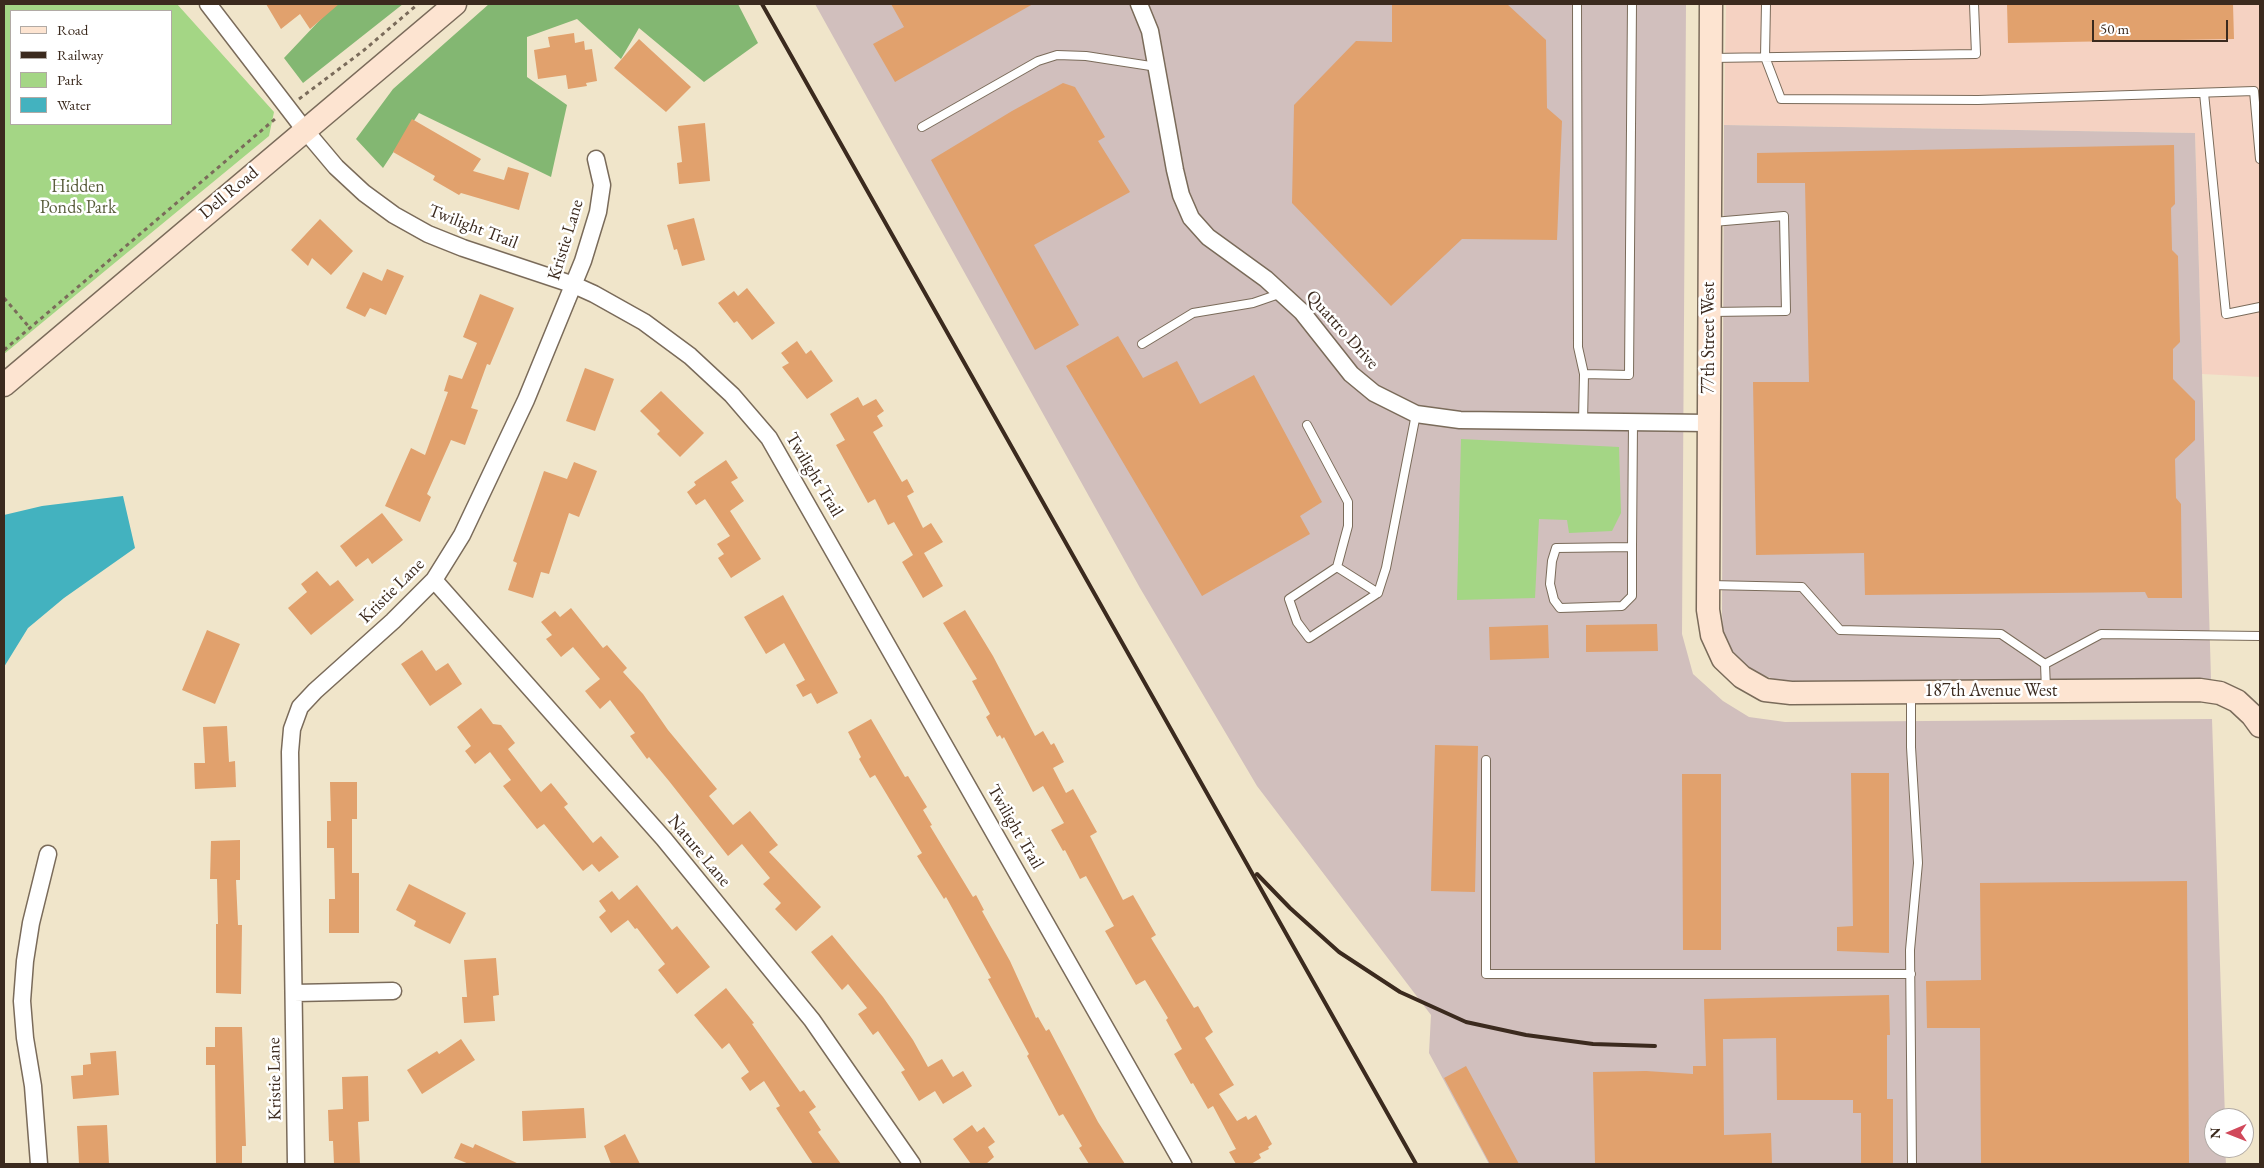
<!DOCTYPE html>
<html>
<head>
<meta charset="utf-8">
<style>
  body { margin:0 }
  #map { position:relative; width:2264px; height:1168px; overflow:hidden; background:#f0e5ca; font-family:"EB Garamond",serif }
  canvas { display:block }
  .frame { position:absolute; inset:0; border:5px solid #3b2a1e; pointer-events:none }
  .legend { position:absolute; left:10px; top:10px; width:162px; height:115px; box-sizing:border-box; background:#fff; border:1px solid #b1aaa5; margin:0; padding:6px 9px; list-style:none; font-size:15px; color:#3b2a1e }
  .legend li { display:flex; align-items:center; gap:10px; height:25px }
  .legend b { width:25px; border:1px solid #b1aaa5 }
  .north { position:absolute; left:2204px; top:1108px; width:50px; height:50px; box-sizing:border-box; background:#fff; border:1px solid #b1aaa5; border-radius:50%; rotate:269deg; font-size:14px; font-weight:700; line-height:20px; text-align:center; color:#3b2a1e }
  .north::after { content:''; display:block; margin:auto; width:18px; height:22px; background:#d1495b; clip-path:polygon(50% 0,100% 100%,50% 72%,0 100%) }
  .scale { position:absolute; left:2092px; top:20px; width:136px; height:22px; box-sizing:border-box; border:2px solid #3b2a1e; border-top:0; padding-left:6px; font-size:15px; line-height:18px; white-space:nowrap; color:#3b2a1e; -webkit-text-stroke:4px #fff; paint-order:stroke }
</style>
</head>
<body>
<div id="map">
<canvas width="2264" height="1168"></canvas>
<div class="frame"></div>
<ul class="legend">
<li><b style="height:6px;background:#fde4d1"></b>Road</li>
<li><b style="height:6px;background:#3b2a1e"></b>Railway</li>
<li><b style="height:14px;background:#a4d685"></b>Park</li>
<li><b style="height:14px;background:#43b2bf"></b>Water</li>
</ul>
<div class="north">N</div>
<div class="scale">50 m</div>
</div>
<script>
const g = document.querySelector('canvas').getContext('2d');
g.lineJoin = 'round';
function fill(path, color) { g.fillStyle = color; g.fill(path, 'evenodd'); }
const toPath = rows => new Path2D(rows.map(r => 'M' + r).join(''));
function strokePath(path, color, width, dash) { g.strokeStyle = color; g.lineWidth = width; g.lineCap = dash ? 'butt' : 'round'; g.setLineDash(dash || []); g.stroke(path); }
function write(font, color, halo, rows, align = 'center') {
  g.font = font + ' "EB Garamond",serif'; g.lineWidth = 5; g.setLineDash([]); g.textBaseline = 'middle'; g.strokeStyle = halo; g.fillStyle = color; for (const [text, x, y, turn = 0] of rows) {
    g.save(); g.translate(x, y); g.rotate((+turn || 0) * Math.PI / 180); g.textAlign = isNaN(turn) ? turn : align; if (halo) g.strokeText(text, 0, 0); g.fillText(text, 0, 0); g.restore();
  }
}
fill(toPath([
  [1726,4,2260,4,2260,377,2202,374,2195,133,1724,125]
]), '#f5d2c2');
fill(toPath([
  [815,4,1686,4,1682,634,1693,674,1723,701,1749,717,1785,722,2212,719,2225,1118,2214,1118,2214,1148,2225,1148,2226,1164,1489,1164,1429,1053,1431,1015,1257,786,1140,588],
  [1724,125,2195,133,2211,679,1778,681,1751,670,1733,652,1723,631,1722,613]
]), '#d1bfbd');
fill(toPath([
  [4,4,177,4,274,112,269,136,4,354],
  [11,11,171,11,171,124,11,124],
  [1461,439,1619,447,1621,513,1612,531,1569,533,1567,520,1539,519,1535,598,1457,600]
]), '#a4d685');
fill(toPath([
  [335,4,403,4,303,83,284,58],
  [489,4,738,4,758,43,704,82,639,28,621,59,577,19,527,37,527,77,567,105,551,177,419,113,383,168,356,139,393,89]
]), '#83b772');
fill(toPath([
  [123,496,135,548,64,598,28,628,4,667,4,515,42,506]
]), '#43b2bf');
fill(toPath([
  [266,4,339,4,310,29,300,14,281,29],
  [891,4,1033,4,895,82,873,44,904,27],
  [1392,4,1507,4,1546,40,1547,108,1562,121,1557,240,1462,239,1391,306,1292,203,1294,105,1356,41,1392,42],
  [2007,4,2233,4,2234,39,2008,43],
  [574,33,575,43,584,41,585,50,592,49,597,81,586,83,587,86,568,89,566,75,538,79,534,50,550,47,548,37],
  [639,39,691,87,666,112,614,68],
  [1063,83,1075,87,1105,137,1098,141,1130,192,1034,245,1079,325,1035,350,931,160,1012,111],
  [412,119,481,159,473,171,504,180,508,167,529,173,519,210,461,193,459,195,433,180,435,176,393,152],
  [705,123,710,181,679,184,677,163,682,162,678,126],
  [2174,145,2175,204,2171,208,2172,250,2178,256,2180,342,2173,349,2173,379,2195,401,2195,440,2175,459,2176,498,2181,504,2182,598,2148,598,2145,592,1865,595,1864,553,1756,555,1753,382,1809,382,1805,183,1757,183,1757,153],
  [694,218,705,260,682,266,677,249,674,250,667,225],
  [320,219,353,251,331,275,312,258,308,266,291,250],
  [387,269,404,276,386,315,370,308,365,317,346,308,363,272,382,281],
  [747,288,775,323,752,340,737,321,734,323,718,303,734,291,738,296],
  [480,294,514,308,490,365,487,364,471,408,478,410,465,445,451,440,427,494,431,497,420,522,385,506,411,448,425,455,448,392,444,391,449,375,462,379,477,343,463,337],
  [1118,336,1143,378,1177,361,1200,404,1254,375,1322,502,1300,516,1310,534,1202,596,1066,366],
  [797,341,806,354,811,350,833,381,807,399,782,367,789,363,781,353],
  [585,368,614,379,595,431,566,421],
  [661,391,704,433,680,457,657,434,660,431,640,411],
  [858,397,863,406,876,399,884,411,877,416,883,426,873,432,902,482,907,479,914,492,907,496,923,528,931,523,943,542,924,553,943,586,923,598,902,562,913,555,894,522,888,525,875,499,868,503,836,445,845,440,830,414],
  [726,460,738,478,731,482,744,501,730,511,761,559,731,578,718,558,724,554,717,544,730,536,705,499,696,505,687,492,696,485,694,482],
  [574,462,597,471,579,517,569,513,549,574,541,572,533,598,508,590,517,563,513,561,544,471,567,479],
  [382,513,403,540,372,564,368,558,356,567,340,546],
  [317,571,330,586,338,580,354,600,311,635,288,608,307,592,301,584],
  [783,595,838,693,817,704,811,693,803,697,796,685,805,680,784,643,766,654,744,617],
  [571,608,603,648,607,645,627,668,623,672,643,694,668,730,717,789,709,796,733,825,750,811,778,845,769,852,821,907,796,931,775,909,781,903,763,884,770,878,742,844,728,856,669,781,649,757,647,759,630,736,635,733,610,700,600,709,585,691,600,679,573,647,561,657,546,639,552,635,541,622,555,611,560,617],
  [965,610,993,656,1035,736,1043,731,1051,745,1054,743,1064,762,1053,768,1066,793,1073,789,1097,832,1090,836,1123,900,1133,895,1156,935,1151,938,1194,1008,1198,1006,1213,1032,1205,1038,1234,1085,1219,1094,1237,1121,1246,1116,1248,1120,1256,1115,1272,1144,1268,1147,1269,1149,1259,1154,1261,1158,1251,1164,1236,1164,1229,1152,1236,1149,1213,1106,1208,1109,1193,1083,1191,1084,1174,1054,1182,1049,1166,1020,1168,1018,1145,980,1136,985,1105,931,1114,926,1086,876,1080,879,1065,850,1063,851,1051,830,1064,823,1043,786,1033,792,1004,737,1002,739,1000,735,997,737,986,717,990,714,972,681,977,679,943,623],
  [1657,624,1658,651,1586,652,1586,625],
  [1548,625,1549,658,1490,660,1489,627],
  [207,630,240,644,215,704,182,690],
  [422,650,436,671,448,663,462,684,430,706,401,664],
  [481,708,493,724,501,725,515,743,508,749,541,792,551,783,568,804,564,807,593,843,601,836,619,857,599,872,592,864,583,871,544,824,537,829,503,786,511,780,490,752,475,764,465,751,471,746,457,727],
  [871,719,905,777,908,776,927,807,923,810,932,825,930,826,973,897,976,895,984,910,982,911,1010,961,1036,1018,1038,1017,1046,1031,1049,1029,1098,1122,1125,1164,1089,1164,1079,1148,1082,1146,1063,1114,1059,1116,1027,1056,1029,1054,988,979,991,978,946,897,944,899,917,856,922,853,875,775,870,778,859,759,861,757,848,732],
  [227,726,229,762,235,761,236,787,195,789,194,763,205,763,203,727],
  [1435,745,1478,746,1475,892,1431,891],
  [1851,773,1889,773,1889,953,1837,951,1837,927,1853,926],
  [1682,774,1721,774,1721,950,1683,950],
  [330,782,357,782,357,819,352,819,352,873,359,873,359,933,329,933,329,899,335,899,334,848,327,848,327,821,331,821],
  [240,840,240,880,236,880,238,925,242,925,241,994,216,993,216,924,218,924,217,879,210,879,211,841],
  [2187,881,2189,1164,1981,1164,1980,1028,1927,1028,1926,981,1981,980,1980,883],
  [409,884,466,913,450,944,414,926,416,921,396,910],
  [637,885,672,930,677,926,710,967,677,994,658,970,665,964,637,928,635,929,628,920,611,933,599,917,606,911,599,901,612,891,619,900],
  [832,935,883,997,913,1040,928,1067,942,1059,953,1077,963,1071,972,1086,943,1104,935,1091,919,1101,901,1072,905,1070,878,1031,873,1035,858,1014,867,1008,848,984,842,990,811,952],
  [496,958,499,995,493,996,495,1021,464,1023,462,997,467,997,464,960],
  [726,988,754,1023,752,1024,800,1092,804,1090,816,1107,809,1112,821,1130,818,1132,841,1164,813,1164,776,1108,780,1106,764,1081,750,1091,741,1078,749,1072,729,1043,722,1049,694,1015],
  [1889,995,1890,1035,1887,1035,1887,1099,1893,1099,1893,1164,1861,1164,1861,1113,1853,1113,1853,1100,1777,1100,1776,1038,1723,1039,1724,1135,1771,1133,1772,1164,1595,1164,1593,1072,1646,1071,1693,1074,1693,1066,1706,1066,1704,999],
  [215,1027,242,1027,246,1146,242,1146,242,1164,216,1164,215,1065,206,1065,206,1047,215,1047],
  [461,1039,475,1060,422,1094,407,1070,437,1051,439,1054],
  [116,1051,119,1095,73,1099,71,1076,83,1075,83,1065,91,1064,90,1053],
  [1466,1066,1519,1164,1490,1164,1444,1078],
  [368,1076,369,1121,358,1122,360,1164,334,1164,333,1141,329,1141,328,1110,343,1109,342,1077],
  [584,1108,586,1138,523,1141,522,1111],
  [107,1125,109,1164,79,1164,77,1126],
  [972,1125,977,1132,984,1127,995,1142,988,1147,994,1157,986,1164,971,1164,953,1139],
  [625,1134,640,1164,611,1164,604,1146],
  [461,1143,473,1148,475,1144,519,1164,469,1164,454,1158]
]), '#e1a16d');
const lane = toPath([
  [1577,4,1578,347,1584,374],
  [1766,4,1765,57,1781,99,1978,100,2254,91,2260,159],
  [1712,58,1976,54,1974,4],
  [2204,93,2226,314,2260,307],
  [922,127,1038,61,1057,55,1086,56,1157,67],
  [1711,312,1786,311,1784,216,1713,222],
  [1142,344,1193,313,1253,303,1282,293],
  [1583,422,1584,374,1629,375,1632,4],
  [1307,425,1348,502,1348,526,1337,567,1289,599,1297,622,1309,638,1378,593,1386,568,1416,414],
  [1632,547,1556,548,1552,561,1550,584,1554,600,1560,608,1622,606,1632,596,1632,547,1633,423],
  [1337,567,1378,593],
  [1710,585,1802,587,1840,630,2001,634,2045,664,2101,634,2260,636],
  [2045,664,2046,689],
  [1911,694,1911,747,1918,863,1910,950,1912,1164],
  [1486,760,1486,974,1911,974]
]);
const street = toPath([
  [208,4,304,129,336,167,364,193,394,215,428,234,463,248,574,285,594,294,644,322,690,356,732,395,769,438,1183,1164],
  [1139,4,1150,31,1175,170,1181,195,1191,218,1208,237,1266,279,1302,312,1351,374,1374,393,1416,414,1460,420,1708,423],
  [434,580,664,839,812,1020,912,1164],
  [294,993,393,991],
  [39,1164,33,1086,25,1038,22,1001,25,961,31,923,48,854],
  [296,1164,290,752,292,729,300,707,315,691,393,621,434,580,462,535,526,400,583,261,598,212,602,185,596,159]
]);
const secondary = toPath([
  [1711,4,1708,610,1712,635,1723,659,1742,677,1765,690,1791,693,2200,690,2220,693,2237,701,2252,715,2260,726],
  [4,385,455,4]
]);
strokePath(lane, '#7a6b5a', 10);
strokePath(street, '#7a6b5a', 19);
strokePath(secondary, '#7a6b5a', 25);
strokePath(toPath([
  [299,99,363,51,418,4],
  [4,298,30,328],
  [4,350,275,119]
]), '#7a6b5a', 3, [4, 4]);
strokePath(lane, '#fff', 8);
strokePath(street, '#fff', 16);
strokePath(secondary, '#fde4d1', 22);
strokePath(toPath([
  [762,4,1416,1164],
  [1257,874,1290,908,1339,952,1400,992,1466,1022,1526,1035,1593,1044,1655,1046]
]), '#3b2a1e', 4);
write('18px', '#5a5e3d', '#fff', [
  ["Hidden",78,187],
  ["Ponds Park",78,208]
]);
write('18px', '#3b2a1e', '#fff', [
  ["Dell Road",229,193,-40],
  ["Twilight Trail",473,227,21],
  ["Kristie Lane",566,240,-73],
  ["Quattro Drive",1342,330,48],
  ["77th Street West",1709,338,-90],
  ["Twilight Trail",814,475,59],
  ["Kristie Lane",392,591,-45],
  ["187th Avenue West",1991,691],
  ["Twilight Trail",1015,827,60],
  ["Nature Lane",699,851,50],
  ["Kristie Lane",275,1079,-91]
]);
</script>
</body>
</html>
